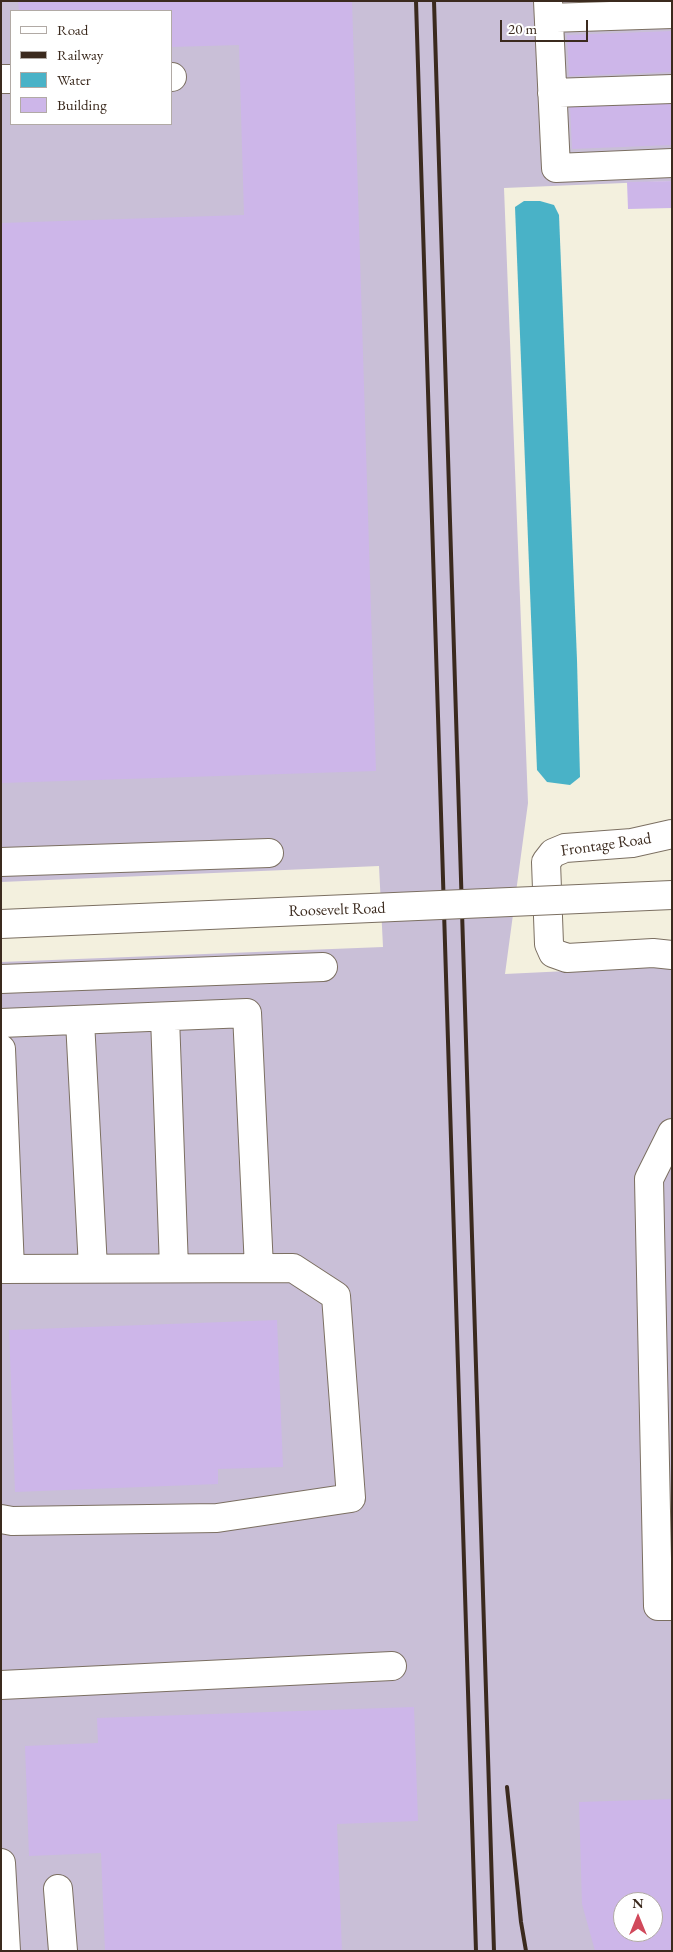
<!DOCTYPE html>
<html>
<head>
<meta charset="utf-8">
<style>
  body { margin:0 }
  #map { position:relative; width:673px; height:1952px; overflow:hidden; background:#f3f0de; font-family:"EB Garamond",serif }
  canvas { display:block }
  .frame { position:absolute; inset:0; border:2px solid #3b2a1e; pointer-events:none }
  .legend { position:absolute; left:10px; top:10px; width:162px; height:115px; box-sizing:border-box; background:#fff; border:1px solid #b1aaa5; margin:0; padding:6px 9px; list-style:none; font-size:15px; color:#3b2a1e }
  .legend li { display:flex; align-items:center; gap:10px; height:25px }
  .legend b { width:25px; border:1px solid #b1aaa5 }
  .north { position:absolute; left:613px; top:1892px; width:50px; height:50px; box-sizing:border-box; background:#fff; border:1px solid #b1aaa5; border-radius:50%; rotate:0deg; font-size:14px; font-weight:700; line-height:20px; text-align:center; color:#3b2a1e }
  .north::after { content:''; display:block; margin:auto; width:18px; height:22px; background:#d1495b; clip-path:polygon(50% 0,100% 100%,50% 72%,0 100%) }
  .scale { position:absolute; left:500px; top:20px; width:88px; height:22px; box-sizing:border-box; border:2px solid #3b2a1e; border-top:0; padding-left:6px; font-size:15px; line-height:18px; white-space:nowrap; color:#3b2a1e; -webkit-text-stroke:4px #fff; paint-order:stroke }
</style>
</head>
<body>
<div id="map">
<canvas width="673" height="1952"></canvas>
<div class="frame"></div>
<ul class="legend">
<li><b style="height:6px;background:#fff"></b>Road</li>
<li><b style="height:6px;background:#3b2a1e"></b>Railway</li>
<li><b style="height:14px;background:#49b2c7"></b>Water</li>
<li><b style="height:14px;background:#cdb6e9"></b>Building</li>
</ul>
<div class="north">N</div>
<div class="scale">20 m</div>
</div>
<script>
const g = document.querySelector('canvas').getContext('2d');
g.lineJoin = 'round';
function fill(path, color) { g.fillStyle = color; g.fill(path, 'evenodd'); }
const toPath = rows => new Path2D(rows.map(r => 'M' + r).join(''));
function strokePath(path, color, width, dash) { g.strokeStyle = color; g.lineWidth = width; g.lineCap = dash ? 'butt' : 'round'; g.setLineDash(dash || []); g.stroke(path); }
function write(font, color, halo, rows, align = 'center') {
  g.font = font + ' "EB Garamond",serif'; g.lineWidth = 5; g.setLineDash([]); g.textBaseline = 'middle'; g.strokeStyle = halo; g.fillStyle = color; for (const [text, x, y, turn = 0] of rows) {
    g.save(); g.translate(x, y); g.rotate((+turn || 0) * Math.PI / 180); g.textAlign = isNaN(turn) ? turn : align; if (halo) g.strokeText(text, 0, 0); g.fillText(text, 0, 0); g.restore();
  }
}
fill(toPath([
  [1,1,672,1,672,181,504,188,528,803,505,974,650,967,672,969,672,1951,1,1951,1,962,383,947,379,866,1,882],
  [11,11,171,11,171,124,11,124],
  [623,1902,653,1902,653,1932,623,1932]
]), '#c9bfd7');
fill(toPath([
  [524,201,540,201,554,205,559,215,577,660,580,777,570,785,547,782,537,770,515,207]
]), '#49b2c7');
fill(toPath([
  [18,1,352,1,376,771,1,783,1,223,244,215,239,45,171,47,171,11,19,11],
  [672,31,672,72,569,76,567,35],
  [672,103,672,145,572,149,570,107],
  [672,181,672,208,628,209,627,182],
  [277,1320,283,1467,218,1469,218,1484,15,1492,9,1330],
  [414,1707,418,1821,337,1824,342,1951,105,1951,101,1853,29,1856,25,1746,98,1743,97,1718],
  [672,1799,672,1951,595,1951,582,1904,579,1802],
  [623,1902,653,1902,653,1932,623,1932]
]), '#cdb6e9');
const minor = toPath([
  [548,1,556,168,672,163],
  [549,18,672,14],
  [171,77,172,77],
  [1,79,11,79],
  [552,93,672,89],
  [672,834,632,843,565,848,553,853,546,862,549,944,553,953,567,958,653,953,672,955],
  [1,862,269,853],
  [1,979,323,967],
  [165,1017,174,1268],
  [80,1021,93,1268],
  [1,1023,247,1013,259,1268],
  [1,1049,10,1269],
  [672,1133,649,1179,658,1606,672,1606],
  [1,1269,293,1268,336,1296,351,1498,217,1518,12,1521,1,1519],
  [1,1685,392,1666],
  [1,1863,6,1951],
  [58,1889,63,1951]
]);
strokePath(minor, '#7b6f61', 30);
strokePath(minor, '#fff', 28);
strokePath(toPath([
  [416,1,476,1951],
  [434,1,494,1951],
  [507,1787,521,1922,526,1951]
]), '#3b2a1e', 4);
const majorBridge = toPath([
  [1,924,672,895]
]);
strokePath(majorBridge, '#7b6f61', 30, []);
strokePath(majorBridge, '#fff', 28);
write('16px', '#3b2a1e', '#fff', [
  ["Frontage Road",606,845,-8],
  ["Roosevelt Road",337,910,-2]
]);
</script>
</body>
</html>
